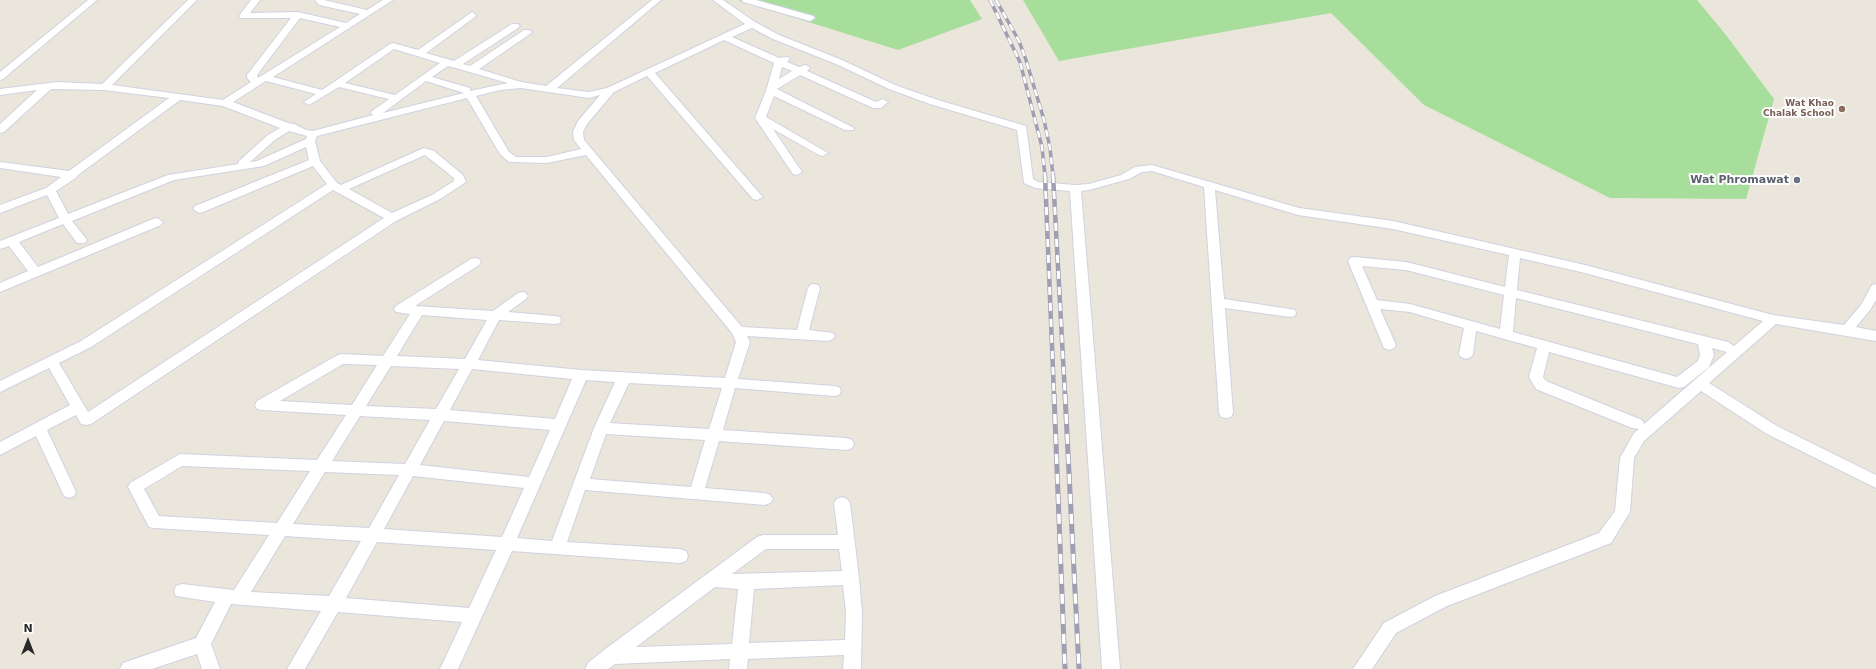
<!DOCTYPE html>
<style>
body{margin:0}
#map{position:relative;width:1876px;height:669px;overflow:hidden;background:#eae6db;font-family:"DejaVu Sans",sans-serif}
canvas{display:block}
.north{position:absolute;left:8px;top:621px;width:40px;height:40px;-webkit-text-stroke:3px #fff;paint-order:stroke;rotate:0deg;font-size:11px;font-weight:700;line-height:16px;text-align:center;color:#292929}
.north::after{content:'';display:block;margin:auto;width:14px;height:18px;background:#292929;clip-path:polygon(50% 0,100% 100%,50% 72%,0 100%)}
</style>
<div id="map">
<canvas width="1876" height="669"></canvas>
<div class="north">N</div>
</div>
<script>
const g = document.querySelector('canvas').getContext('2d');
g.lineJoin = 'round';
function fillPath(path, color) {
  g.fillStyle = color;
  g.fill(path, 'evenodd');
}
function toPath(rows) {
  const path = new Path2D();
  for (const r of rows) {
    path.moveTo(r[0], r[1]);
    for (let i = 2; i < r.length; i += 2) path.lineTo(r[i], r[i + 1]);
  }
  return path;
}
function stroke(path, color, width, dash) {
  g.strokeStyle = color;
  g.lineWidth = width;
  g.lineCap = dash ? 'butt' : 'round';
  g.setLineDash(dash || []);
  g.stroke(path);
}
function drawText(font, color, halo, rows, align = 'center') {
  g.font = font + ' "DejaVu Sans",sans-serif';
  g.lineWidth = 4;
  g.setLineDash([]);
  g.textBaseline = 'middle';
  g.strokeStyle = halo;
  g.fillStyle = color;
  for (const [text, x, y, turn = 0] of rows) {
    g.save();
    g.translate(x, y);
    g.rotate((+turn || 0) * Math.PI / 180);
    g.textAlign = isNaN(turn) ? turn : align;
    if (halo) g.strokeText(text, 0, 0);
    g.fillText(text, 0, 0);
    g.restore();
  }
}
fillPath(toPath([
 [738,0,970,0,982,19,898,50],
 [1023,0,1697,0,1726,35,1774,99,1746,199,1610,198,1424,105,1331,13,1059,61]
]), '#a7de9b');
const minor = toPath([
 [88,0,97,0,3,79,0,80,0,72,88,0],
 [188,0,197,0,112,85,223,100,251,82,247,78,247,75,291,18,240,18,239,16,251,0,260,0,250,13,298,12,346,23,360,14,319,5,315,0,324,0,367,10,383,0,393,0,273,77,322,90,390,44,393,43,418,50,472,12,476,15,475,17,426,53,454,61,512,24,518,24,520,26,518,28,463,64,470,66,524,30,530,30,532,32,530,34,479,69,521,82,546,86,652,0,661,0,557,88,589,92,607,88,745,24,713,0,723,0,755,22,779,35,842,60,895,85,938,100,1026,126,1033,179,1038,182,1075,185,1089,184,1121,175,1135,167,1152,165,1299,208,1393,221,1585,265,1773,315,1844,325,1861,305,1872,285,1876,284,1876,300,1870,310,1856,327,1876,331,1876,341,1776,324,1709,383,1777,426,1876,475,1876,488,1767,434,1701,391,1644,441,1634,458,1630,512,1611,543,1447,606,1396,633,1372,669,1353,669,1384,623,1435,596,1599,533,1615,511,1620,458,1634,433,1639,429,1632,428,1536,389,1529,377,1537,348,1476,331,1473,354,1471,357,1466,359,1461,357,1459,354,1464,328,1410,312,1380,309,1396,345,1394,348,1389,350,1384,348,1348,261,1350,258,1354,257,1406,262,1505,287,1509,255,1393,229,1298,215,1215,190,1224,299,1290,309,1295,310,1296,313,1295,316,1290,317,1225,308,1233,413,1231,417,1226,418,1221,417,1219,413,1204,187,1152,171,1142,172,1129,179,1089,190,1081,191,1120,669,1102,669,1070,191,1035,188,1024,183,1017,130,930,104,889,89,836,64,773,39,752,28,732,37,779,58,788,57,790,59,787,62,799,67,805,65,808,66,810,68,807,71,876,102,883,99,888,102,881,108,873,108,800,75,777,89,854,128,853,130,845,130,774,96,766,117,828,153,823,156,819,155,773,129,802,172,797,175,793,174,755,118,766,91,774,63,724,40,655,73,761,195,763,197,757,200,753,199,647,76,614,92,587,124,583,132,584,140,742,327,797,330,808,288,810,285,814,284,818,285,820,288,809,330,833,333,835,336,833,339,828,341,747,336,750,342,738,379,834,386,839,387,841,391,839,395,834,396,735,388,723,430,847,438,852,440,854,444,852,448,847,450,719,441,705,488,765,493,770,495,773,499,770,503,765,505,585,490,567,542,680,549,686,551,688,556,686,561,680,563,512,551,458,669,440,669,462,622,338,612,305,669,287,669,321,611,231,604,211,644,220,669,202,669,197,654,152,669,120,669,123,663,196,638,215,602,176,596,174,591,176,586,182,584,234,590,269,535,154,528,149,527,128,487,130,483,180,454,317,460,346,415,262,410,257,409,255,405,257,401,336,356,341,354,383,356,410,314,396,312,394,309,396,306,471,259,475,258,479,259,481,262,479,265,415,306,493,311,518,293,522,292,526,293,528,296,526,299,508,312,555,316,560,317,561,320,560,323,555,324,499,320,478,360,581,370,725,378,736,342,732,333,586,155,547,163,509,162,500,154,467,98,317,136,315,141,320,161,337,183,341,185,424,148,434,151,463,175,466,182,440,199,396,221,91,424,86,425,81,424,76,415,47,430,76,492,74,496,69,498,64,496,36,436,0,455,0,442,70,405,49,368,0,392,0,381,81,341,327,184,313,166,203,212,199,213,193,209,195,206,309,160,306,147,264,166,174,180,72,221,87,240,85,243,77,243,63,224,19,242,38,267,153,219,157,218,163,222,161,225,0,292,0,283,28,271,9,246,0,249,0,241,59,218,47,195,0,213,0,205,46,188,61,177,0,168,0,162,69,171,169,98,104,90,51,89,4,132,0,133,0,124,37,90,0,95,0,89,57,82,102,84,188,0],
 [300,18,340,27,258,78,257,75,300,18],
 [394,49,440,63,395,95,345,83,394,49],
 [448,66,452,67,508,83,470,91,470,88,432,77,448,66],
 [782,67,792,71,779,79,782,67],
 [266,81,316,94,304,102,309,105,339,87,389,99,372,111,371,113,373,115,313,131,306,130,294,124,288,123,233,102,266,81],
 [426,81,464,93,383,113,426,81],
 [521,88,589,98,600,95,578,121,573,132,574,140,581,149,547,157,516,157,509,152,476,96,500,90,521,88],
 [180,100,223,106,280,128,268,135,239,161,238,164,168,175,68,214,56,191,77,177,78,175,180,100],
 [289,131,307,136,306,139,257,161,250,162,276,139,289,131],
 [425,155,454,178,454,181,432,195,392,213,349,189,425,155],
 [333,190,384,218,88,412,59,363,91,347,333,190],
 [1520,258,1585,273,1763,321,1734,346,1728,342,1517,290,1520,258],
 [1362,266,1406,270,1504,295,1500,329,1410,304,1377,300,1362,266],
 [1516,298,1698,344,1700,355,1698,361,1677,377,1513,332,1516,298],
 [422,315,487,320,465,359,397,356,422,315],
 [1712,348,1727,352,1644,424,1642,420,1546,381,1543,377,1549,352,1679,388,1684,387,1709,367,1714,355,1712,348],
 [343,364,377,365,352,405,280,401,343,364],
 [391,366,459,369,436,409,366,406,391,366],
 [472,369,572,379,555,419,450,410,472,369],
 [586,380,615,382,594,428,552,541,517,538,586,380],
 [629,383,722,388,709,429,610,423,629,383],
 [360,416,430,420,405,464,332,461,360,416],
 [444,421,550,430,529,477,420,465,444,421],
 [606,434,705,440,691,487,590,479,606,434],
 [182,466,310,471,277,523,159,516,144,489,182,466],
 [325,472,399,475,369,528,293,524,325,472],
 [413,476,524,488,502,537,384,529,413,476],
 [285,536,361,541,329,596,251,592,285,536],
 [377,542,496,550,469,608,346,598,377,542],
 [742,0,756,0,813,16,815,18,810,21,743,2,742,0],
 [842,497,847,499,850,503,859,578,862,612,861,669,843,669,844,655,748,659,747,669,729,669,730,659,615,664,608,669,585,669,588,663,604,650,757,537,763,535,838,535,834,503,837,499,842,497],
 [766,549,839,549,842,571,732,574,766,549],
 [843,585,846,612,845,640,749,643,754,589,843,585],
 [715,587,738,589,732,644,636,647,715,587]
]);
stroke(minor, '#d1d1e1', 2);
fillPath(minor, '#fff');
const railFar2 = toPath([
 [990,0,1020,62,1042,147,1045,176],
 [996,0,1019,41,1026,60,1044,120,1050,148,1053,176]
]);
const railFar1 = toPath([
 [1045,175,1054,395],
 [1053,175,1065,395]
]);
const rail = toPath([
 [1054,394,1065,669],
 [1065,394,1079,669]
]);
stroke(railFar2, '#9f9eb2', 3.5);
stroke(railFar1, '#9f9eb2', 4.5);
stroke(rail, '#9f9eb2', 5);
stroke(railFar2, '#fff', 2.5, [7]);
stroke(railFar1, '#fff', 3, [8]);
stroke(rail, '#fff', 3.5, [10]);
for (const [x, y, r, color] of [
 [1842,109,4,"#8d6e63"],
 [1797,180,4,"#6b7280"]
]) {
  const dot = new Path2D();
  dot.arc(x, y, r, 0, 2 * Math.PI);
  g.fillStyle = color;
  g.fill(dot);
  stroke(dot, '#fff', 1.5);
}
drawText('bold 9px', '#785e54', '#fff', [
 ["Wat Khao",1834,104],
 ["Chalak School",1834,114]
], 'right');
drawText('bold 11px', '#5b616d', '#fff', [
 ["Wat Phromawat",1789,180]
], 'right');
</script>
